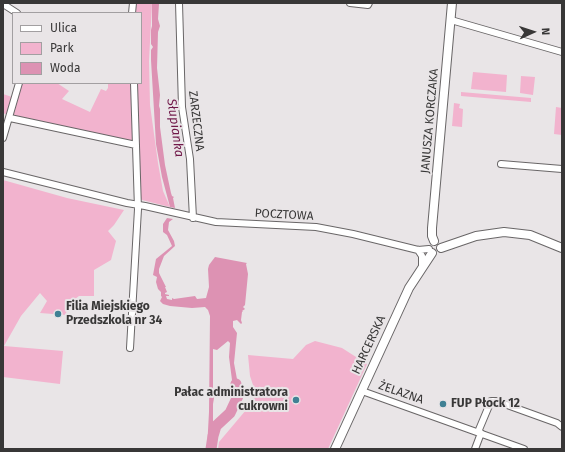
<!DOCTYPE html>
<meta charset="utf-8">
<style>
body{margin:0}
#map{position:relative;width:565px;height:452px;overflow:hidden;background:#e9e5e7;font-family:"Fira Sans",sans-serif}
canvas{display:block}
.frame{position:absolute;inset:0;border:4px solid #383737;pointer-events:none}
.legend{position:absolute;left:12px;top:12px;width:130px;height:72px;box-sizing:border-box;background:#e9e5e7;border:1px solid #a29fa1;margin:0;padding:5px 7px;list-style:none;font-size:12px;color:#383737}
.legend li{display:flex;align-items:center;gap:8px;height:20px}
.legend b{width:20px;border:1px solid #a29fa1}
.north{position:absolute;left:513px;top:12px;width:40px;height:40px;-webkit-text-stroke:3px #e9e5e7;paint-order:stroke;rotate:87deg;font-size:11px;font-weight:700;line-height:16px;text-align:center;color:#383737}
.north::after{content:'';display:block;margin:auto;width:14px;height:18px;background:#383737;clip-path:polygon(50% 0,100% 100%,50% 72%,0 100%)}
</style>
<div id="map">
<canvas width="565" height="452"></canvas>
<div class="frame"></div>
<ul class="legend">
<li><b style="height:5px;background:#fff"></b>Ulica</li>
<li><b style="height:11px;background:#f2b3ce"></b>Park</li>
<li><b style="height:11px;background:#dd92b3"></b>Woda</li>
</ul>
<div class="north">N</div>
</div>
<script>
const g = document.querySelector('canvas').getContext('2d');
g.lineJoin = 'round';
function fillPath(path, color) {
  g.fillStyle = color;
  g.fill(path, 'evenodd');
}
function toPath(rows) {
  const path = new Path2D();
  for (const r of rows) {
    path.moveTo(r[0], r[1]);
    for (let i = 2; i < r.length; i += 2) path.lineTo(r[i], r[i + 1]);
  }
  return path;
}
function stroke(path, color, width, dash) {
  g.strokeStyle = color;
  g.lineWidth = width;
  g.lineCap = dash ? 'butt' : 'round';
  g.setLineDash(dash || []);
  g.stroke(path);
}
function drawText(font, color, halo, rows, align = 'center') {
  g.font = font + ' "Fira Sans",sans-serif';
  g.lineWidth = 4;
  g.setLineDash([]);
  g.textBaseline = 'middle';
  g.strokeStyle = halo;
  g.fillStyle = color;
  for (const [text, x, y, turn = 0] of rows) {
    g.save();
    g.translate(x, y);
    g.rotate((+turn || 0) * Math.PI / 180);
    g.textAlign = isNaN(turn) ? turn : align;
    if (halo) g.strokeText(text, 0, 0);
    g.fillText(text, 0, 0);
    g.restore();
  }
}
fillPath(toPath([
 [134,3,152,3,149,61,150,105,158,163,163,191,170,207,142,200,140,197,135,83,141,83,141,13,134,13],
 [473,72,507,75,506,92,471,89],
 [521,76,535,77,533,95,520,93],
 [21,83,57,83,69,91,62,99,90,112,101,89,106,91,108,88,108,83,132,83,134,141,132,141,15,117,13,111],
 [461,92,531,98,531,102,461,96],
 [3,94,12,97,8,115,3,113],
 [454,103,460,104,459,108,463,109,462,127,452,126],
 [556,107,562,108,562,135,554,134],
 [3,180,67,198,124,210,114,225,108,231,116,241,111,260,94,270,94,296,79,296,67,305,66,315,40,313,47,301,40,293,21,316,4,346,63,351,60,384,3,377],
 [315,341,342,348,367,364,328,449,218,449,219,442,246,410,253,397,254,388,250,376,248,355,293,359,306,345]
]), '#f2b3ce');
fillPath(toPath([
 [152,3,159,4,158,19,160,26,158,32,157,68,160,95,159,106,160,109,160,127,165,165,171,193,172,196,174,197,173,198,175,208,170,207,162,177,156,144,151,60,151,50,153,47,151,44,151,30,152,26],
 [167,218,173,219,169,222,168,230,174,241,175,246,164,256,159,269,159,273,166,287,165,287,167,292,165,293,165,294,169,295,169,296,166,296,167,299,172,300,172,298,174,299,195,296,197,299,206,298,209,287,208,269,209,265,215,257,247,263,246,264,248,274,245,305,243,307,245,309,242,311,243,312,242,312,241,320,242,323,241,324,237,320,233,321,233,327,237,333,234,363,239,390,239,397,237,399,236,394,232,390,227,390,233,387,233,384,232,380,229,357,230,343,228,341,217,350,213,349,213,395,214,398,213,404,213,432,211,435,214,438,212,449,207,449,209,412,210,316,208,310,205,307,192,308,170,306,163,304,160,301,162,297,161,296,161,292,158,289,156,282,157,277,153,275,156,259,172,246,167,235,163,232,163,224]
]), '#dd92b3');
stroke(toPath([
 [211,449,213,436,216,426,230,413,238,396,236,384]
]), '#dd92b3', 11);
const street = toPath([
 [179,3,182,107,190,159,193,218],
 [350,3,368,5,369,3],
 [3,4,17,13],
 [132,13,133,3],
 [451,20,562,52],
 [10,118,136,145],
 [3,138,19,83],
 [501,164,562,169],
 [3,172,127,203,145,206,216,222,316,227,353,234,418,250,429,249],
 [418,250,422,256,422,267],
 [130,348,138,209,134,83],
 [362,391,524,449],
 [478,432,491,401,496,401,557,423,562,427],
 [475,449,481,433]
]);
const secondary = toPath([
 [434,241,432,236,432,228,452,3],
 [441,248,476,236,504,232,530,235,562,248],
 [335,449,409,288,432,253]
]);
stroke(street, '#696667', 8);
stroke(secondary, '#696667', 10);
stroke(street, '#fff', 6);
stroke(secondary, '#fff', 8);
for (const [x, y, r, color] of [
 [58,314,4,"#408194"],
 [296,400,4,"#408194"],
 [443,404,4,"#408194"]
]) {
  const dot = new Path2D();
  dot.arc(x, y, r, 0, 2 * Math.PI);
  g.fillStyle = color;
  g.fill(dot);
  stroke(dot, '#e9e5e7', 1.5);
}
drawText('12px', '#383737', '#e9e5e7', [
 ["ZARZECZNA",196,121,83],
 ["JANUSZA KORCZAKA",430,121,-85],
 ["POCZTOWA",284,215,3],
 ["HARCERSKA",369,345,-65],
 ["ŻELAZNA",401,393,19]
]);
drawText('bold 12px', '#383737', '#e9e5e7', [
 ["Filia Miejskiego",66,307],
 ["Przedszkola nr 34",66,321],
 ["Pałac administratora",288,393,"right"],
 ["cukrowni",288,407,"right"],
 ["FUP Płock 12",451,404]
], 'left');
drawText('italic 13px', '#711a4a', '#e9e5e7', [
 ["Słupianka",175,128,82]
]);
</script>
